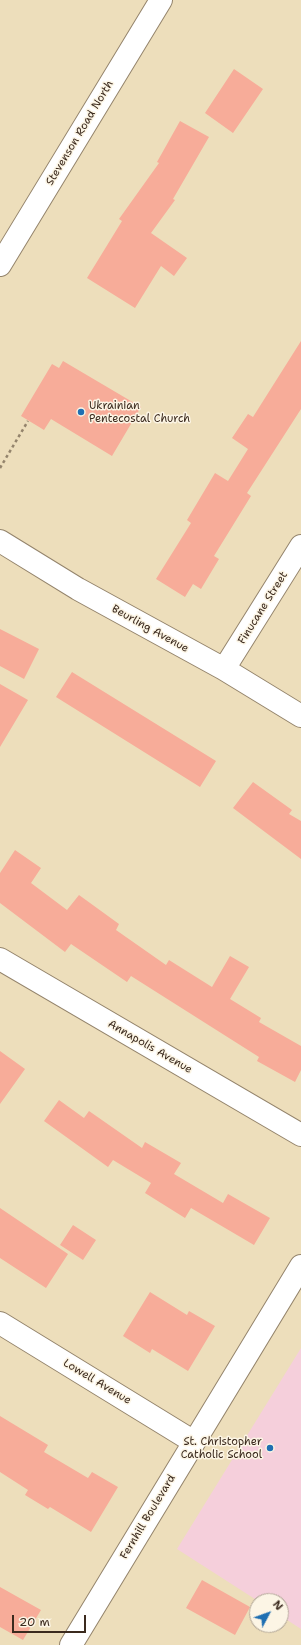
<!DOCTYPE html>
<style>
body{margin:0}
#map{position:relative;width:301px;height:1645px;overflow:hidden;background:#eddebb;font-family:"Shantell Sans",sans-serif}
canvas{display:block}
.north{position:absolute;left:249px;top:1593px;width:40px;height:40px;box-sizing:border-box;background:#fcf5e5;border:1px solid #afa495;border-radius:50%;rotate:49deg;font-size:11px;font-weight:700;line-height:16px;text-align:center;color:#3b2a1e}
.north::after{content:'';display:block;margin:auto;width:14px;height:18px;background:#1f6fb2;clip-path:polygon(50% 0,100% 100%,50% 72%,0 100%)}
.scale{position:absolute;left:12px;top:1615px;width:74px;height:18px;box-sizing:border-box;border:2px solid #3b2a1e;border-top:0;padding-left:5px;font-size:12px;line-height:14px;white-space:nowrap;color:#3b2a1e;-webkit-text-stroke:3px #fcf5e5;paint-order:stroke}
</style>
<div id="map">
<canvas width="301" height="1645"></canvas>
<div class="north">N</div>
<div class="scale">20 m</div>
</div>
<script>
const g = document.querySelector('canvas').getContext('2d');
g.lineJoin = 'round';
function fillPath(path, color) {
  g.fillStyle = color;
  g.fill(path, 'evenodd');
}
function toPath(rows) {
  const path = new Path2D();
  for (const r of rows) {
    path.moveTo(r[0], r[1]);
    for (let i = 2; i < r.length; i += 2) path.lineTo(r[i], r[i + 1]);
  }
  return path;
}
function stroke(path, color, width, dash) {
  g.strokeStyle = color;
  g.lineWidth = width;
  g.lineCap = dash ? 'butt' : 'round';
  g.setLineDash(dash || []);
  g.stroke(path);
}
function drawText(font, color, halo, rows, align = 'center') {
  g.font = font + ' "Shantell Sans",sans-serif';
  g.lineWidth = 3;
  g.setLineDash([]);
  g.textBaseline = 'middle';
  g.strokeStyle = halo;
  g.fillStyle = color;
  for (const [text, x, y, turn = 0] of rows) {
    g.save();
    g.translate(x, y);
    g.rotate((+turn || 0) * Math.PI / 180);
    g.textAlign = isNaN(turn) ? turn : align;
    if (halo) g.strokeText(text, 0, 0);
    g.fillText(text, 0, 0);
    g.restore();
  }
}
fillPath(toPath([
 [301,1348,301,1629,281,1616,281,1601,258,1601,177,1549]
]), '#f5cfdb');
fillPath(toPath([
 [234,69,263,89,233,133,205,113],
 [180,121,209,137,173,199,175,200,151,233,187,258,174,276,161,266,135,308,87,278,122,221,119,219,159,163,157,162],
 [301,341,301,409,247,493,251,496,214,556,219,559,201,589,193,584,185,597,156,579,191,523,187,520,215,473,228,481,248,449,232,438,248,414,253,417],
 [63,361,141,407,112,456,51,419,44,430,21,416,52,364,59,368],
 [0,629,39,649,24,679,0,666],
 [72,672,216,761,200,787,56,697],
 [0,684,28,700,0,747],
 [253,782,292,810,289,814,301,821,301,859,233,808],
 [15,850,41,868,31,883,67,910,79,895,119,924,116,930,166,965,169,960,212,987,230,956,249,967,230,999,261,1018,259,1022,301,1046,301,1070,295,1082,257,1061,259,1057,131,976,127,982,71,944,65,952,0,903,0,873],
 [0,1051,25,1069,0,1104],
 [59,1100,84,1118,89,1111,142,1148,145,1142,181,1163,174,1174,223,1203,228,1194,270,1218,254,1245,191,1208,185,1218,145,1193,151,1183,113,1160,108,1167,44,1121],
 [0,1208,68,1254,46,1288,0,1258],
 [73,1225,96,1240,83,1260,60,1245],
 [150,1292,187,1315,189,1311,215,1326,188,1371,152,1349,150,1353,123,1336],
 [0,1416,48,1445,44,1452,88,1478,92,1472,118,1487,91,1532,50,1507,48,1509,25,1495,28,1490,0,1472],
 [202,1580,250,1607,235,1635,186,1608],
 [0,1587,41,1610,23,1640,0,1627]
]), '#f7ac99');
const minor = toPath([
 [0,541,78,589,224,669,301,716],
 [224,669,301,546],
 [0,959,301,1135],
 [0,1323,194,1442],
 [71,1645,301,1266]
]);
const secondary = toPath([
 [0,265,161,0]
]);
stroke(minor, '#94846c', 24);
stroke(secondary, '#94846c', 24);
stroke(toPath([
 [0,468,28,421]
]), '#94846c', 2.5, [3, 3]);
stroke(minor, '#fff', 22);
stroke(secondary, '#fff', 22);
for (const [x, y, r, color] of [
 [81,412,4,"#1f6fb2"],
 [270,1448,4,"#1f6fb2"]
]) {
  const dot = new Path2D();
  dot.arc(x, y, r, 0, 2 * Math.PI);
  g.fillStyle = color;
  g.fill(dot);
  stroke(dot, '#fcf5e5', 1.5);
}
drawText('11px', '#3b2a1e', '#fcf5e5', [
 ["Stevenson Road North",80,133,-59],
 ["Finucane Street",263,608,-58],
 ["Beurling Avenue",150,629,29],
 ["Annapolis Avenue",150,1047,30],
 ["Lowell Avenue",97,1382,31],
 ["Fernhill Boulevard",148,1517,-59]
]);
drawText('11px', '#3b2a1e', '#fcf5e5', [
 ["Ukrainian",89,406],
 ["Pentecostal Church",89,419],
 ["St. Christopher",262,1442,"right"],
 ["Catholic School",262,1455,"right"]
], 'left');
</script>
